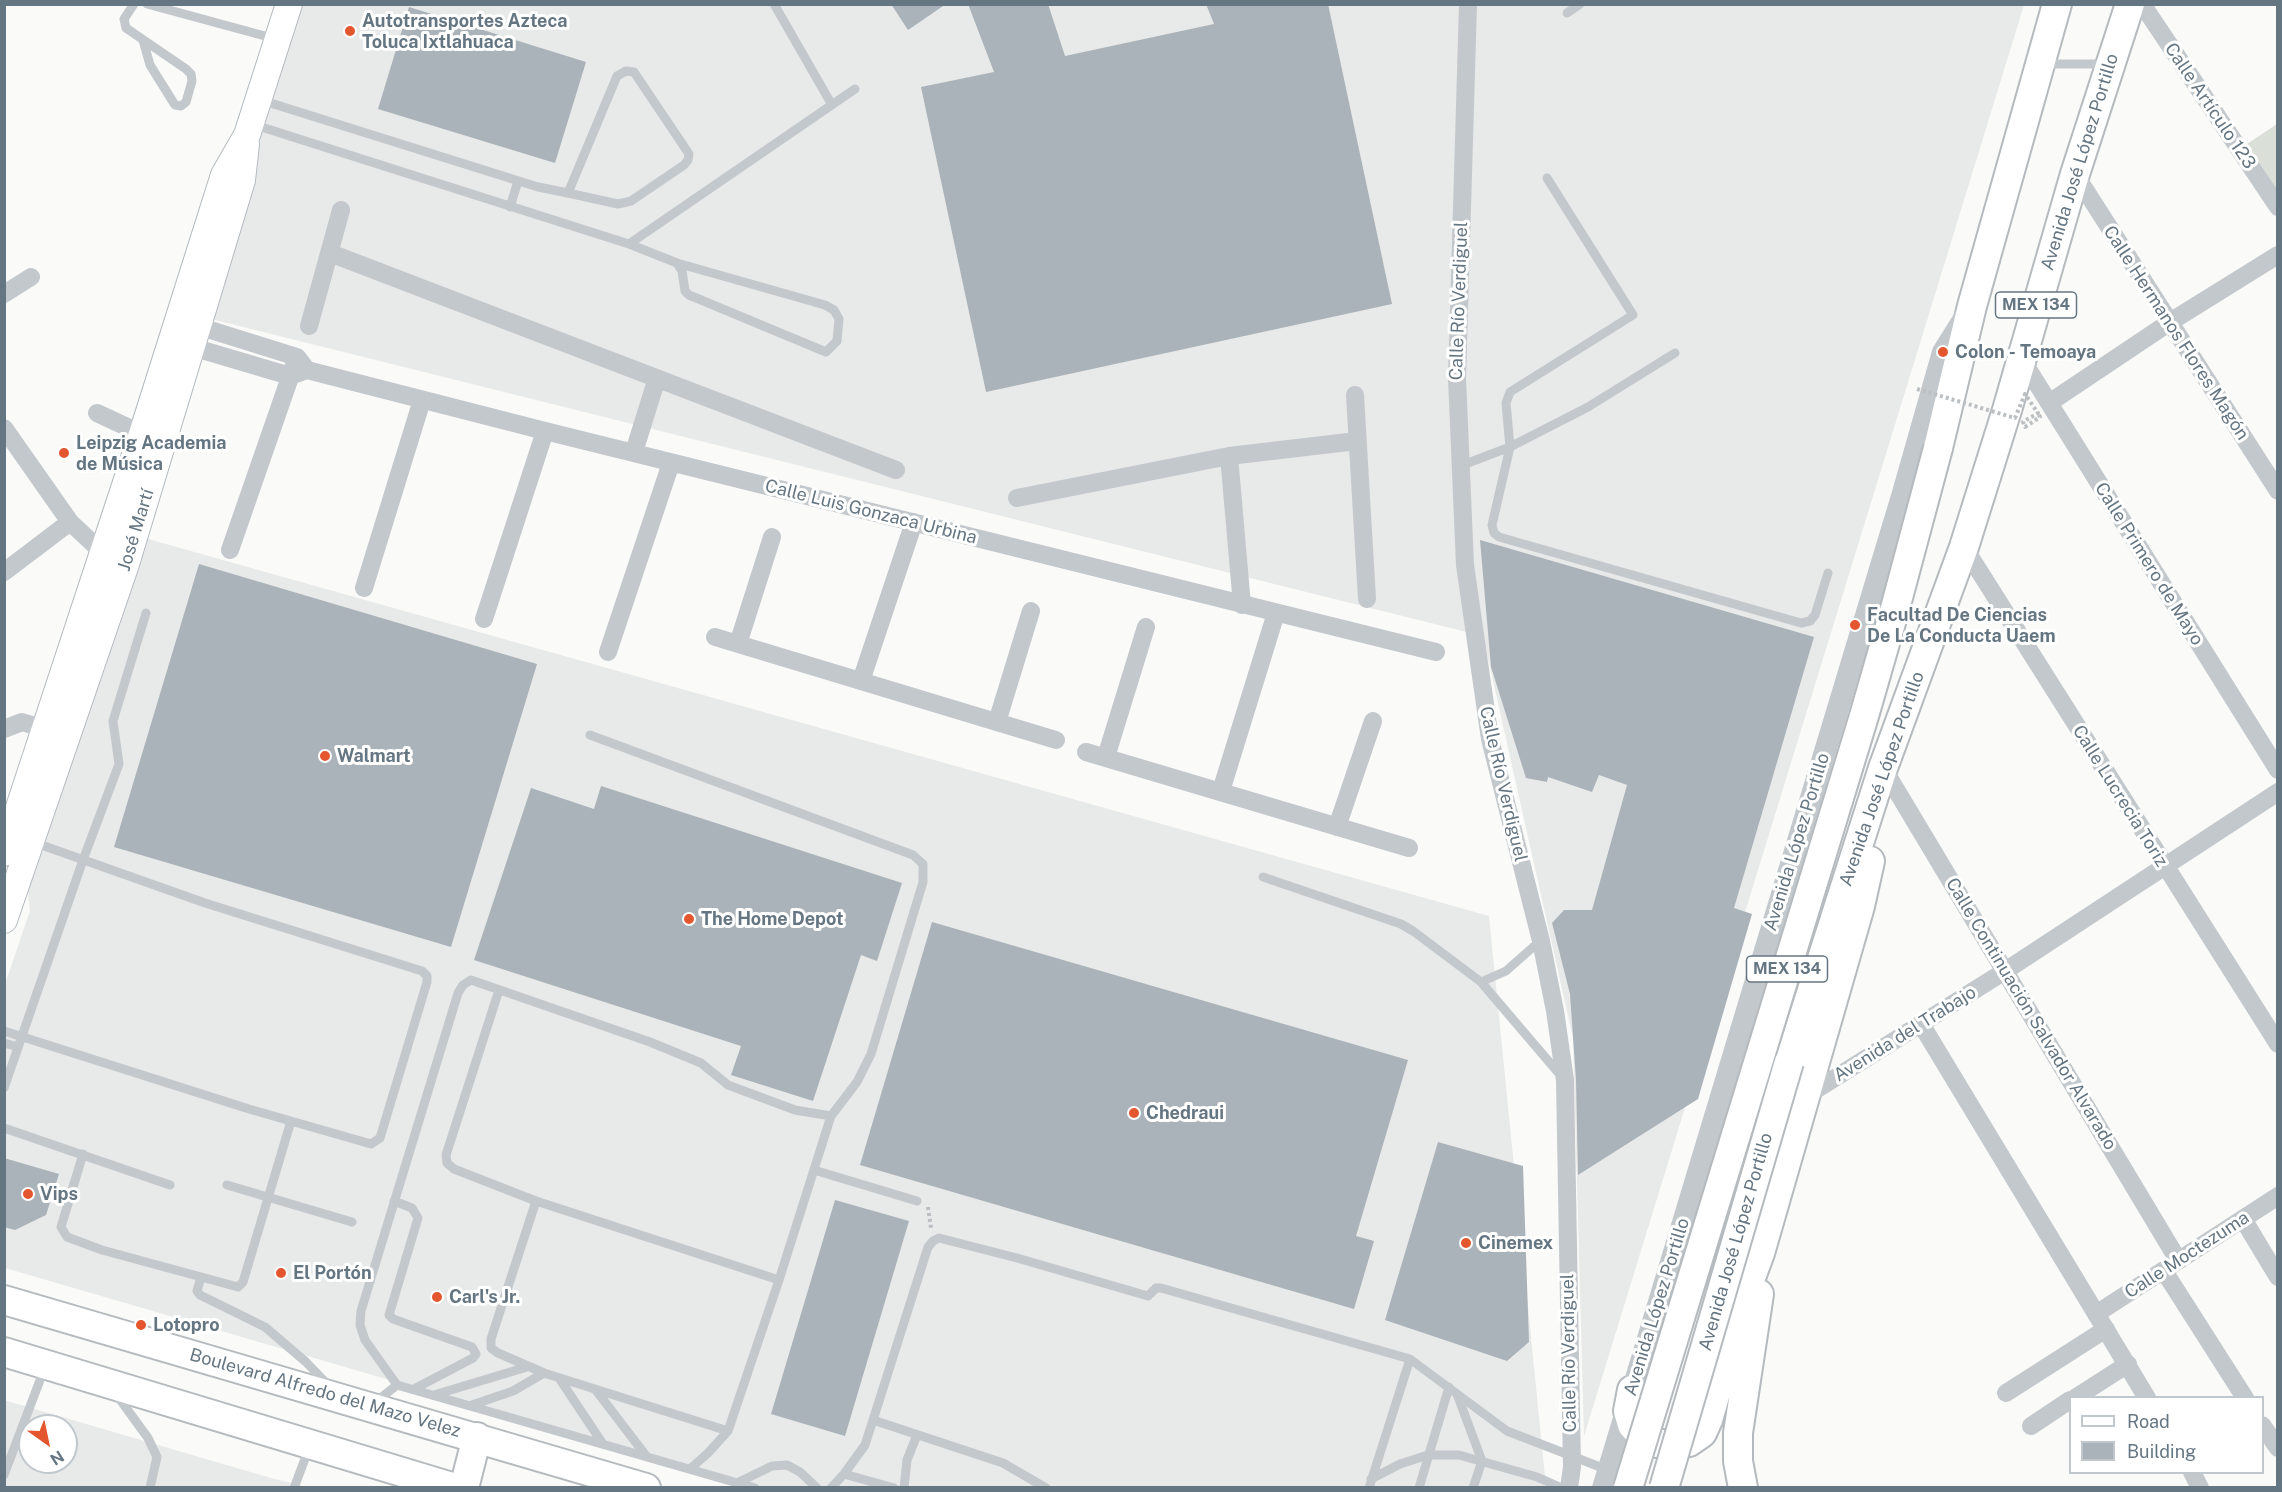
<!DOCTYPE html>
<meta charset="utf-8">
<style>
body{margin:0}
#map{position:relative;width:2282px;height:1492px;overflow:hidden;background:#fafaf8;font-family:"Public Sans",sans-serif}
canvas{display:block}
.frame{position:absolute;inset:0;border:6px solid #657683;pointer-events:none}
.legend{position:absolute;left:2069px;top:1396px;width:195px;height:78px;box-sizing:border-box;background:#fff;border:2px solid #c1c8cd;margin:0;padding:8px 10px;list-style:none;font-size:18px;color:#657683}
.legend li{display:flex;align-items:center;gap:12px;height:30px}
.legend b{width:30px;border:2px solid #c1c8cd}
.north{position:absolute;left:18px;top:1414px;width:60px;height:60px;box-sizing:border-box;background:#fff;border:2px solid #c1c8cd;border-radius:50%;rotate:147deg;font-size:16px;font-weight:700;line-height:24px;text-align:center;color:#657683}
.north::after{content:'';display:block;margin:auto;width:21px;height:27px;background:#e4572e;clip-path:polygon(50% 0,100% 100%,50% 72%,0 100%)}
</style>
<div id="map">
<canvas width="2282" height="1492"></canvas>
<div class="frame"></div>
<ul class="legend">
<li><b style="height:8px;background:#fff"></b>Road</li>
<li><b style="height:16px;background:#aab3b9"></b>Building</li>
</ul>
<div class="north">N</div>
</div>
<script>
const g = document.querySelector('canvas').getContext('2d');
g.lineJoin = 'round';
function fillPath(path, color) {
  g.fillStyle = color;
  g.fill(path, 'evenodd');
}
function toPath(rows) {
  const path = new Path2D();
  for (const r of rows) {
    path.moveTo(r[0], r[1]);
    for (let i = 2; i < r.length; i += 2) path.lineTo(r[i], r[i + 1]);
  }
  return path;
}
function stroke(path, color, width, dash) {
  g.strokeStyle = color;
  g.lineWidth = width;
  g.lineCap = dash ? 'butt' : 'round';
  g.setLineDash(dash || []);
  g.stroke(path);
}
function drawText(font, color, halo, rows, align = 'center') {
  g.font = font + ' "Public Sans",sans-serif';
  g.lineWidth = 6;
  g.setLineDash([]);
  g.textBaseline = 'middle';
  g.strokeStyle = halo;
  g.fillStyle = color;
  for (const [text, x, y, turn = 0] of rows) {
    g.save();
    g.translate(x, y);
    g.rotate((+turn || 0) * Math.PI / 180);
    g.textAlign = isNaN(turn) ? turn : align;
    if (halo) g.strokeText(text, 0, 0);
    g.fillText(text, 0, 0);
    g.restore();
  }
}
fillPath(toPath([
 [291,5,2024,5,1584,1436,1573,1038,1483,636,207,318],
 [141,537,1489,916,1546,1487,757,1487,5,1268,4,987,30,911,28,891,39,837],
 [4,1400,271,1478,307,1487,5,1487],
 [30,1426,66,1426,66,1462,30,1462]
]), '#e8e9e9');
fillPath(toPath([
 [2277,124,2277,190,2247,144]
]), '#dadfd7');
fillPath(toPath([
 [891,4,946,4,908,30],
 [968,4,1048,4,1065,56,1214,24,1206,4,1328,4,1392,304,986,392,921,87,994,72],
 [409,7,586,62,555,163,378,109],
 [1480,540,1814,637,1734,908,1752,914,1698,1099,1578,1175,1576,1080,1570,994,1552,923,1564,910,1592,910,1627,785,1599,775,1592,792,1548,777,1547,782,1526,778,1491,667],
 [199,564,537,664,451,947,114,847],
 [601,786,902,883,877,961,861,955,813,1101,731,1075,741,1046,474,960,531,788,594,809],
 [932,922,1408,1060,1356,1236,1374,1241,1354,1309,860,1165],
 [1438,1142,1523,1166,1529,1342,1507,1361,1385,1320],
 [4,1158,59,1174,46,1215,15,1230,4,1227],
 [835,1200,909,1221,845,1436,771,1414]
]), '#aab3b9');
const secondary = toPath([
 [4,853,142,434,224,175,247,135,289,4],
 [4,920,126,564,242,180,246,144]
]);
const primary = toPath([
 [1938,448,1972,306,2057,4],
 [1789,1062,1883,768,1964,547,2007,410,2075,174,2130,4],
 [4,1300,646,1488],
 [4,1352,455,1488],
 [1632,1390,1628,1411,1632,1425,1642,1436,1657,1443,1673,1446,1689,1442,1702,1433,1708,1420,1742,1302,1760,1253,1860,906,1870,861],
 [464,1488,477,1437],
 [1743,1488,1738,1461,1738,1433,1759,1294]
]);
stroke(secondary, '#b3babf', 28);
stroke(primary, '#b5babe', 32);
stroke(toPath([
 [928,1207,931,1228]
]), '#bbbfc2', 4, [3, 3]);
stroke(toPath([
 [134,4,124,19,126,28,186,69,191,74,192,81,186,102,181,106,175,105,150,65,143,40],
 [147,4,276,39],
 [774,4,832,105],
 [1567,13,1580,4],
 [2044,64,2108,64],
 [261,100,538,187,568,193,618,204,631,201,684,165,688,160,689,154,634,72,626,71,617,76,568,193],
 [252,124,629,244,677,263,825,305,834,310,839,319,837,341,826,352,689,295,685,291,682,271,677,263],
 [1547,178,1633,315,1510,392,1506,403,1510,447,1492,525,1494,533,1499,537,1801,623,1810,621,1815,615,1828,573],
 [510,207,518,181],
 [629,244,855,89],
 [1460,466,1510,447,1588,407,1675,353],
 [590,735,913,855,923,864,923,882,871,1054,857,1082,831,1116],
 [1263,877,1401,924,1413,931,1481,982,1562,1077],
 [1481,982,1506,971,1540,941],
 [499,990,446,1155,447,1163,454,1169,536,1201,779,1280],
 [4,1031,249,1109,371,1144,380,1138,427,982,427,976,422,971,205,903,33,842],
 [4,1043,18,1047],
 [4,1088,83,860,119,764,113,721,146,613],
 [4,1128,170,1185],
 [83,1154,61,1227,67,1237,102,1250,238,1287,243,1282,291,1121],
 [814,1170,917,1201],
 [227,1185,352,1222],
 [394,1201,412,1208,418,1218,389,1315,393,1319,472,1347,476,1354,473,1358,414,1389],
 [536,1201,491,1339,491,1348,498,1353,544,1373,728,1431],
 [201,1277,197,1291,200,1295,265,1327,306,1362,330,1387],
 [559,1378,603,1444],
 [397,1385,365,1340,360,1325,361,1311,458,993,463,985,471,980,650,1042,701,1063,728,1085,795,1110,831,1116,779,1280,728,1431,708,1453,690,1469],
 [595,1389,647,1457],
 [116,1394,148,1438,157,1457,150,1488],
 [1457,1394,1482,1461,1473,1488],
 [434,1395,527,1367],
 [373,1404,397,1385,755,1488],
 [472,1405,513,1391,544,1373],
 [844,1474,894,1488],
 [4,1475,45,1367],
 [1371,1479,1400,1464,1428,1455,1459,1455,1537,1477,1562,1488],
 [737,1483,772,1466,787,1465,800,1472,817,1488],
 [294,1488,309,1448],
 [831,1488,844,1474,865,1445,873,1420],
 [904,1488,907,1460,917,1435],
 [1046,1488,1003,1463,873,1420,928,1247,933,1241,939,1238,1017,1258,1148,1296,1156,1288,1161,1288,1410,1359,1507,1431,1608,1470],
 [1369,1488,1410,1359],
 [1419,1488,1449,1387]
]), '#c3c8cc', 9);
stroke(toPath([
 [1468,4,1457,378,1465,565,1490,739,1541,941,1555,1011,1565,1080,1572,1467,1569,1488],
 [2142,4,2278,207],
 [2075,174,2278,491],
 [330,253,896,470],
 [4,294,31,277],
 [188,323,297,357,304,366],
 [309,326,341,210],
 [182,344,290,376,307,370,545,431,1436,652],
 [2021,358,2278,770],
 [1355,395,1367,599],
 [2049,403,2170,322,2278,255],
 [97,413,142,434],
 [4,428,70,522,102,552,111,557],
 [634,452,657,378],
 [1229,456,1242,605],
 [1017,498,1229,456,1357,441],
 [1964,547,2278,1044],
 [230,550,297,357],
 [4,572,70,522],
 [364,588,422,400],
 [484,619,545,431],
 [715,637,1056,740],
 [738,644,772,537],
 [608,652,671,463],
 [861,681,914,522],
 [997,722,1031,611],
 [4,729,22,722,45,729],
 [1086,752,1409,848],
 [1106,757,1146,627],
 [1883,768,2178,1260],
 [1221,791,1276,613],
 [1337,827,1373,721],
 [1921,1024,2147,1398],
 [1803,1098,2005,971,2278,792],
 [2243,1219,2278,1277],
 [2164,1271,2245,1398],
 [2096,1314,2278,1196],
 [2006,1393,2106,1329],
 [2075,1398,2128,1364],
 [2262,1425,2278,1448],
 [2031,1426,2070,1400],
 [2192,1472,2200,1488]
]), '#c3c8cc', 18);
stroke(toPath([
 [1603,1488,1903,493,1943,352,1965,317]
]), '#c3c8cc', 22);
stroke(secondary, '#fff', 26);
stroke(primary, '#fff', 28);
const primaryBridge = toPath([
 [1628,1488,1864,716,1896,605,1938,448],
 [1664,1488,1789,1062]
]);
stroke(primaryBridge, '#b5babe', 32, []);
stroke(toPath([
 [1917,389,2015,418,2025,394,2038,413,2023,422,2025,427,2040,417,2039,415]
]), '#bbbfc2', 4, [3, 3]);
stroke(primaryBridge, '#fff', 28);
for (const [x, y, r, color] of [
 [350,31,6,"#e4572e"],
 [1943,352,6,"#e4572e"],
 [64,453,6,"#e4572e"],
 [1855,625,6,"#e4572e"],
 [325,756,6,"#e4572e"],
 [689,919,6,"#e4572e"],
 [1134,1113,6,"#e4572e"],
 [28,1194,6,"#e4572e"],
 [1466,1243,6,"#e4572e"],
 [281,1273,6,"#e4572e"],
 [437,1297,6,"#e4572e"],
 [141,1325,6,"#e4572e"]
]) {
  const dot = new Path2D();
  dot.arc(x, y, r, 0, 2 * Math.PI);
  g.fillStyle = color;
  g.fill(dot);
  stroke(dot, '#fff', 2);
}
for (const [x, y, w] of [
 [2036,305,81],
 [1787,969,81]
]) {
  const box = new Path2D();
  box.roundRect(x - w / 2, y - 13, w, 26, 4.5);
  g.fillStyle = '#fff';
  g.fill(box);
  stroke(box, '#657683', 1.5);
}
drawText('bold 16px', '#657683', null, [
 ["MEX 134",2036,305],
 ["MEX 134",1787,969]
]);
drawText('bold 18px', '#657683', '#fff', [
 ["Autotransportes Azteca",362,21],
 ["Toluca Ixtlahuaca",362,42],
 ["Colon - Temoaya",1955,352],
 ["Leipzig Academia",76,443],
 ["de Música",76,464],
 ["Facultad De Ciencias",1867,615],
 ["De La Conducta Uaem",1867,636],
 ["Walmart",337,756],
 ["The Home Depot",701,919],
 ["Chedraui",1146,1113],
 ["Vips",40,1194],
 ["Cinemex",1478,1243],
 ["El Portón",293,1273],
 ["Carl's Jr.",449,1297],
 ["Lotopro",153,1325]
], 'left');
drawText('18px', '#657683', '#fff', [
 ["Calle Artículo 123",2210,106,56],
 ["Avenida José López Portillo",2080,162,-73],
 ["Calle Río Verdiguel",1459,301,-88],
 ["Calle Hermanos Flores Magón",2176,333,57],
 ["Calle Luis Gonzaca Urbina",871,512,14],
 ["José Martí",136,530,-73],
 ["Calle Primero de Mayo",2149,564,58],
 ["Avenida José López Portillo",1882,779,-71],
 ["Calle Río Verdiguel",1503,784,77],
 ["Calle Lucrecia Toriz",2120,796,58],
 ["Avenida López Portillo",1797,842,-73],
 ["Calle Continuación Salvador Alvarado",2031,1014,59],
 ["Avenida del Trabajo",1905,1034,-32],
 ["Avenida José López Portillo",1736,1242,-74],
 ["Calle Moctezuma",2187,1255,-33],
 ["Avenida López Portillo",1657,1307,-73],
 ["Calle Río Verdiguel",1569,1353,-91],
 ["Boulevard Alfredo del Mazo Velez",325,1393,16]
]);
</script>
